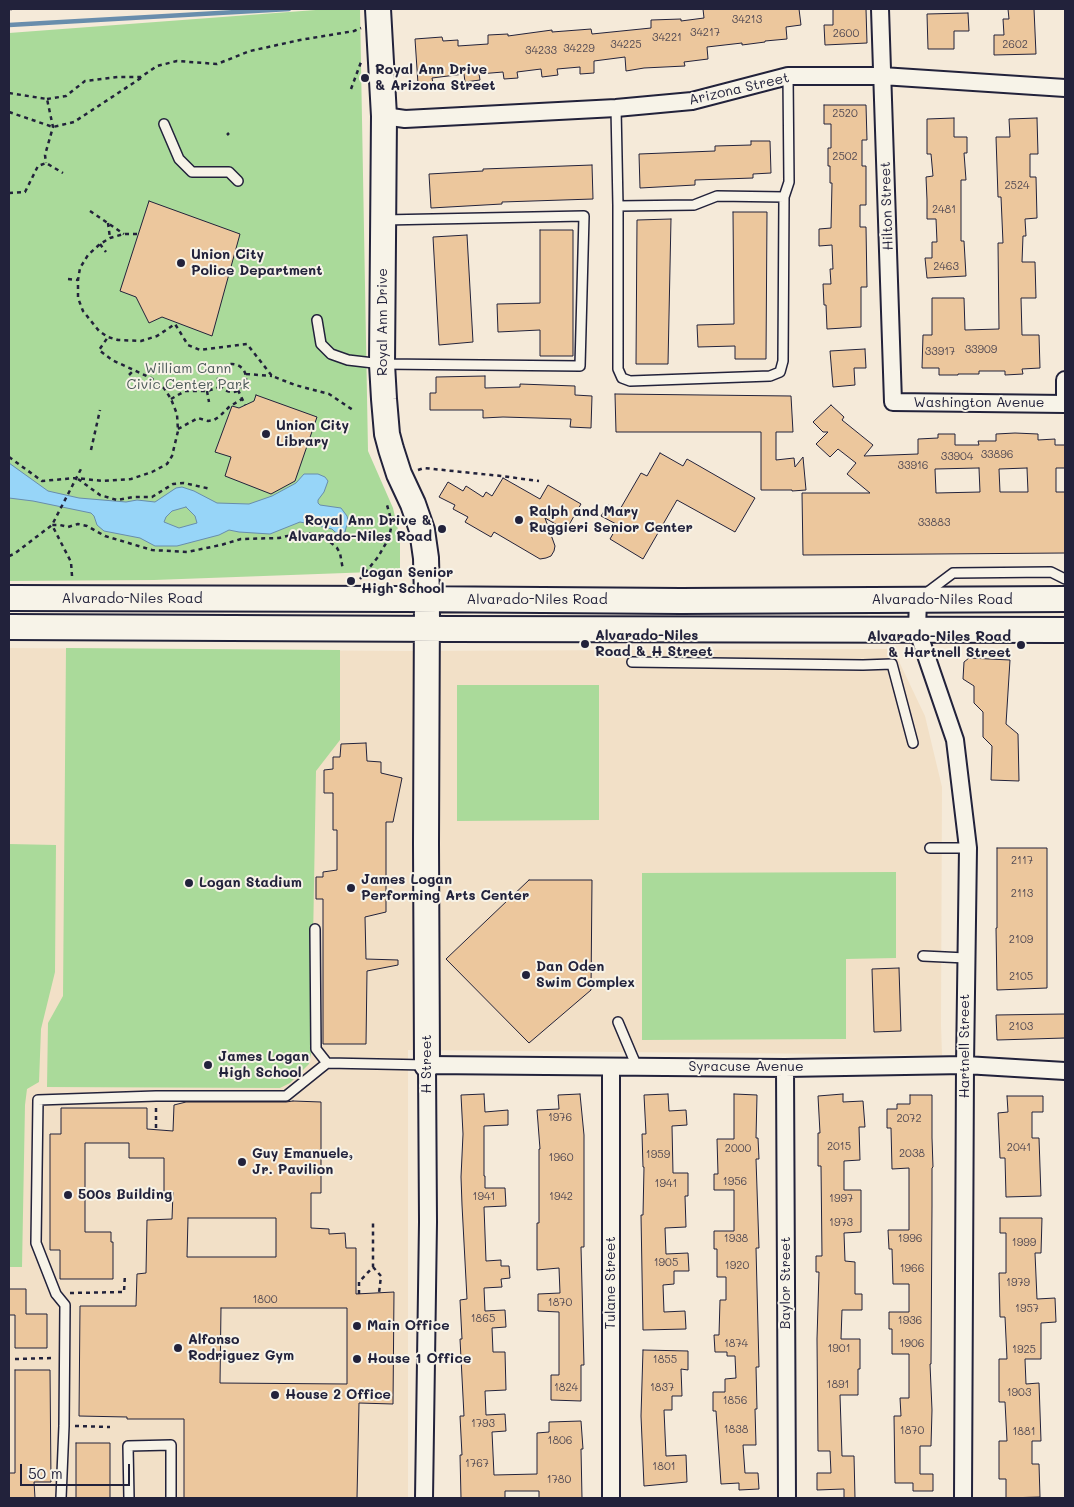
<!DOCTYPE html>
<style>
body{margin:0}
#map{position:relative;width:1074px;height:1507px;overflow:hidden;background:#f5ead9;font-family:Mali,sans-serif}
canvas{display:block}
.frame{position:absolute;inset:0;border:10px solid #22223b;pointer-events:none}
.scale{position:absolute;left:20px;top:1464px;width:110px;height:22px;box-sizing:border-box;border:2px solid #22223b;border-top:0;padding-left:6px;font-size:15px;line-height:18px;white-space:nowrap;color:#22223b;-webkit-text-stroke:4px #f7f3e8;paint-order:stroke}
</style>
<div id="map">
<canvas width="1074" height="1507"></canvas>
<div class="frame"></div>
<div class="scale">50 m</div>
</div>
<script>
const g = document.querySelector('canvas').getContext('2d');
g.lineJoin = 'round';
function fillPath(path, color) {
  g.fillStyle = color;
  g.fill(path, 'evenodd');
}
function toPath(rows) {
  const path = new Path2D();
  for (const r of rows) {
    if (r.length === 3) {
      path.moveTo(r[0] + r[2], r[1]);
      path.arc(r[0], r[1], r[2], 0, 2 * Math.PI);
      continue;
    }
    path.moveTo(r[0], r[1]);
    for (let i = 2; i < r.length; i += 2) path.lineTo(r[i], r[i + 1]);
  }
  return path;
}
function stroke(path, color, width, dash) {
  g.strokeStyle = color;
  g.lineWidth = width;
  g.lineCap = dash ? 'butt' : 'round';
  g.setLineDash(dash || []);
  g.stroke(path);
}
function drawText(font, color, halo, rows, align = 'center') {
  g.font = font + ' Mali,sans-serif';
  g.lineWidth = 4;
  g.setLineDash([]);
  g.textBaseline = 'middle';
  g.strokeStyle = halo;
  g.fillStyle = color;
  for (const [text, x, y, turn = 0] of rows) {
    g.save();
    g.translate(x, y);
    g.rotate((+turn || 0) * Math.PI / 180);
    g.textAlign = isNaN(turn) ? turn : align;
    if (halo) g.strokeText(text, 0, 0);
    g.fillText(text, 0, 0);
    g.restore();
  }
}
fillPath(toPath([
 [9,648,403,651,893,649,925,716,942,787,941,1025,942,1055,408,1050,408,1498,9,1498]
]), '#f2e0c7');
fillPath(toPath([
 [329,9,360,9,368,451,393,508,400,539,400,571,154,580,9,581,9,33],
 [66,648,340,650,340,740,316,771,311,1055,309,1064,290,1083,280,1088,47,1087,48,1023,63,996],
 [457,685,599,685,599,820,457,821],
 [9,844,56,845,55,972,41,1029,39,1082,27,1089,25,1105,22,1267,9,1267],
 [896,872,896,958,846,959,846,1039,642,1040,642,873]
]), '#aada9a');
const water = toPath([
 [9,463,48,491,79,498,126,502,137,500,155,502,176,488,182,487,194,491,217,503,249,504,272,496,296,483,304,474,318,474,325,477,328,481,324,492,318,500,318,503,320,505,341,508,347,516,348,520,345,532,340,534,335,532,332,529,300,522,270,534,239,532,229,530,219,535,177,546,155,546,140,538,104,531,97,525,94,516,91,513,33,501,9,498,9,463],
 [186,507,195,516,197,523,179,528,164,522,166,517,172,511,186,507]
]);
fillPath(water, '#97d5f8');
stroke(water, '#688dac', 1);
stroke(toPath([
 [9,25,289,9]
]), '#688dac', 4.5);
const building = toPath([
 [703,9,799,9,801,25,786,27,787,39,765,41,765,42,742,45,742,43,707,47,708,59,684,62,685,66,644,68,626,71,625,57,594,61,594,73,580,74,580,67,557,69,558,75,542,77,541,69,517,72,518,78,504,79,503,72,479,74,480,80,465,82,464,74,432,78,433,83,418,84,415,39,442,37,443,41,458,40,458,46,488,44,488,35,508,34,508,36,552,30,552,32,591,29,592,34,651,28,651,20,681,19,681,21,704,18,703,9],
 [833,9,866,9,867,43,825,45,824,25,833,25,833,9],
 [1008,9,1034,9,1036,54,994,55,994,35,1004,35,1003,19,1009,19,1008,9],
 [968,13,969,31,954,31,954,49,928,49,927,14,968,13],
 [824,105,866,105,867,140,862,140,862,166,866,166,866,205,860,205,860,227,866,227,867,287,861,287,861,327,827,329,826,305,824,305,823,284,831,284,830,269,833,269,832,245,819,246,819,229,831,228,832,183,830,183,830,166,828,166,828,148,831,148,831,124,824,124,824,105],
 [954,118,954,137,967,137,967,153,964,153,966,180,961,180,961,241,964,241,966,276,927,278,925,258,932,258,932,242,937,242,936,219,927,219,927,200,926,177,933,176,931,154,927,154,927,119,954,118],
 [1037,118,1038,154,1030,154,1030,177,1036,177,1037,218,1025,219,1026,236,1023,236,1022,262,1035,262,1036,298,1021,298,1022,335,1039,335,1040,368,1022,369,1023,374,1005,375,1005,371,979,371,979,374,958,374,958,375,939,375,939,368,922,368,923,335,932,335,932,298,964,298,965,330,999,329,998,243,1003,243,1001,197,998,197,996,137,1010,137,1009,119,1037,118],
 [751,141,770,141,771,173,753,174,753,178,695,180,695,185,640,188,639,154,715,151,715,146,751,145,751,141],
 [592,165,593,199,502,202,502,204,431,208,429,174,483,171,483,169,592,165],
 [149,201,240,234,212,336,162,317,149,323,136,297,120,291,149,201],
 [733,212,767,212,766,359,735,359,735,346,698,347,697,325,734,324,733,212],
 [671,219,668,364,636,364,637,220,671,219],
 [540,230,573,230,573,356,540,356,540,330,498,332,497,304,540,303,540,230],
 [467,235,473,342,439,345,433,237,467,235],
 [865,349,866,368,854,368,855,385,833,387,830,351,865,349],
 [485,376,485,388,520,387,520,384,575,386,575,395,592,396,591,428,570,427,571,419,503,417,483,418,483,410,430,410,430,393,436,393,436,377,485,376],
 [615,394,791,396,793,432,776,432,776,460,794,458,795,467,803,457,806,490,792,491,792,490,761,490,761,432,616,432,615,394],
 [256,395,317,417,295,481,271,494,225,476,231,457,215,452,232,406,239,408,254,401,256,395],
 [831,405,844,417,842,420,873,445,864,456,918,454,918,439,938,438,938,434,955,434,955,445,979,445,978,441,996,441,996,434,1015,433,1038,434,1038,440,1055,439,1055,445,1065,445,1065,468,1056,468,1056,492,1065,492,1065,553,803,555,802,493,870,493,847,474,856,463,838,449,830,457,816,444,828,432,823,432,813,422,831,405],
 [979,468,980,492,936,493,935,469,979,468],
 [1027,468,1028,492,1000,492,999,469,1027,468],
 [660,453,683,466,687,459,755,498,735,532,677,500,643,559,610,539,618,525,601,516,608,505,619,511,641,473,647,476,660,453],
 [503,478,540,499,548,485,581,504,566,530,545,518,555,546,554,551,551,556,546,558,540,559,494,532,491,537,465,522,468,517,453,509,455,505,439,497,448,482,463,491,466,486,483,497,486,492,492,496,503,478],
 [969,658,1010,660,1006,724,1018,734,1019,781,991,780,992,746,983,737,983,712,974,703,974,686,963,679,964,662,969,658],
 [366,743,367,761,381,762,381,773,402,778,393,822,386,822,386,912,365,917,366,959,398,960,398,965,367,971,366,1044,323,1044,323,899,316,899,316,877,323,877,323,872,337,870,337,830,333,830,333,793,324,793,324,770,333,769,333,757,340,757,341,744,366,743],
 [997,848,1047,848,1047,988,997,990,996,928,997,928,997,848],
 [529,880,592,880,591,990,529,1043,446,959,529,880],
 [899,968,901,1031,874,1032,872,969,899,968],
 [1065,1014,1065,1038,997,1040,996,1015,1065,1014],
 [484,1094,485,1112,508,1110,508,1125,484,1126,484,1176,485,1176,485,1188,505,1188,506,1206,484,1207,486,1261,501,1260,501,1266,509,1266,510,1278,501,1279,502,1287,484,1288,485,1311,505,1310,506,1327,492,1328,493,1352,505,1352,506,1390,485,1391,486,1415,505,1414,506,1431,492,1432,494,1475,537,1474,537,1433,549,1432,549,1422,581,1421,583,1449,581,1449,582,1498,539,1498,539,1491,505,1491,505,1498,461,1498,460,1455,462,1455,460,1416,464,1416,460,1339,462,1339,460,1300,467,1299,462,1205,461,1177,463,1134,461,1095,484,1094],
 [580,1094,584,1135,584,1247,581,1247,584,1365,581,1365,581,1401,551,1400,551,1375,559,1375,559,1312,538,1311,538,1294,560,1293,559,1268,537,1270,537,1223,539,1223,539,1149,540,1149,537,1110,559,1109,558,1095,580,1094],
 [668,1094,669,1111,686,1110,687,1125,672,1126,673,1173,688,1173,688,1196,685,1196,686,1227,665,1228,666,1254,688,1253,689,1271,674,1271,674,1284,663,1285,664,1312,685,1311,686,1329,643,1330,641,1215,643,1215,644,1167,643,1167,642,1134,646,1134,644,1095,668,1094],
 [734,1094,757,1095,756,1138,758,1138,759,1159,756,1159,759,1248,756,1248,759,1367,756,1367,757,1409,755,1409,756,1445,743,1445,745,1473,758,1473,759,1489,739,1490,739,1483,721,1484,716,1411,713,1411,713,1392,725,1392,725,1379,736,1378,735,1356,727,1356,727,1352,715,1352,714,1335,719,1335,720,1300,726,1300,726,1277,717,1277,717,1249,714,1249,714,1231,734,1231,734,1190,714,1190,714,1174,718,1174,717,1139,734,1139,734,1094],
 [843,1094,843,1102,863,1101,865,1127,859,1127,860,1160,844,1161,844,1190,861,1190,861,1232,844,1233,845,1261,855,1262,855,1294,862,1294,862,1310,842,1310,841,1339,860,1339,860,1369,858,1369,858,1395,840,1395,842,1456,854,1456,855,1498,844,1498,844,1489,817,1490,817,1473,831,1473,830,1451,818,1451,817,1339,819,1272,816,1272,816,1256,822,1256,821,1166,818,1166,818,1133,820,1133,818,1096,843,1094],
 [910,1095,932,1095,932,1138,933,1167,932,1168,932,1206,931,1364,930,1364,932,1410,931,1446,920,1446,920,1474,933,1474,933,1491,913,1491,913,1483,895,1483,894,1416,901,1416,900,1398,909,1398,909,1354,892,1354,892,1329,889,1329,889,1312,909,1312,909,1284,893,1284,892,1249,889,1249,888,1230,909,1230,909,1168,892,1169,891,1128,887,1128,887,1109,897,1109,897,1104,910,1104,910,1095],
 [1007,1096,1043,1096,1043,1112,1032,1112,1032,1138,1039,1138,1041,1196,1006,1197,1005,1158,1000,1158,998,1113,1008,1112,1007,1096],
 [293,1101,321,1102,321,1193,311,1193,311,1228,329,1229,329,1234,345,1233,346,1248,356,1248,356,1294,394,1292,393,1404,359,1403,357,1498,184,1498,184,1419,127,1419,127,1417,79,1416,80,1306,136,1306,137,1274,146,1273,147,1220,172,1219,173,1192,164,1192,164,1158,129,1158,129,1143,85,1143,85,1232,111,1232,111,1242,113,1242,113,1279,60,1279,60,1250,50,1250,50,1134,61,1134,61,1108,147,1108,147,1129,173,1131,174,1105,186,1102,286,1102,293,1101],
 [188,1218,276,1218,276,1257,187,1257,188,1218],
 [221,1308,347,1308,347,1384,220,1383,221,1308],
 [1000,1218,1042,1218,1041,1253,1035,1253,1037,1299,1055,1298,1056,1322,1041,1323,1041,1359,1025,1359,1026,1384,1039,1383,1041,1441,1032,1441,1032,1464,1039,1464,1040,1497,1006,1498,1006,1479,999,1479,999,1441,1007,1441,1005,1402,999,1402,999,1359,1007,1359,1005,1317,1000,1317,999,1273,1006,1273,1006,1233,1000,1233,1000,1218],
 [9,1289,26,1289,26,1314,47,1314,47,1348,15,1348,15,1315,9,1315,9,1289],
 [643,1350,688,1351,688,1370,681,1369,682,1396,672,1396,672,1410,664,1410,666,1456,686,1455,687,1482,644,1486,641,1416,643,1350],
 [15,1370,50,1370,51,1482,34,1482,35,1498,9,1498,9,1473,15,1473,15,1370],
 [76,1443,110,1443,110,1498,76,1498,76,1443]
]);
fillPath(building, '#ecc79d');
stroke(building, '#22223b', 1);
const lane = toPath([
 [616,108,618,206,618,369,622,378,630,381,770,376,780,372,783,361,784,197,789,182,788,76],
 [164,124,179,159,192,172,229,172,238,181],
 [618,206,694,205,717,196,784,197],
 [317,320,321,344,331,354,348,360,382,364,580,366,584,216,383,220],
 [925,594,953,573,1051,572,1065,579],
 [632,662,863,665,892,664,913,743],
 [930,848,968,848],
 [315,929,316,1049,327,1063],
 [923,956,966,958],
 [618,1022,637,1067],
 [61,1498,64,1426,65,1305,56,1294,36,1243,38,1100,156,1096,286,1096,327,1063,427,1065],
 [129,1498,128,1446,171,1445,171,1498]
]);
const street = toPath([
 [880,9,893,402,1065,404],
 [384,116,405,119,616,108,692,101,788,76,882,76,1065,88],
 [1065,404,1065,380],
 [918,600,917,629,955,740,968,848,965,1065,963,1498],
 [611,1067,611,1498],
 [785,1068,787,1498],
 [424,1498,428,1222,427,1065,785,1068,965,1065,1065,1071]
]);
const secondary = toPath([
 [378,9,384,116,382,364,384,399,387,434,391,449,399,474,413,504,422,530,426,558,427,599,426,843,427,1065],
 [9,598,405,599,681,601,1065,599],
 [9,627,451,629,1065,630]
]);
stroke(lane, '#22223b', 12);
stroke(street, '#22223b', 20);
stroke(secondary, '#22223b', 28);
stroke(toPath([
 [9,9,12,9],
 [351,89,361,62],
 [9,93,47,99,53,127,45,155,46,163],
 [47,99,66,96,85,81,118,77,141,77,157,66,177,61,217,64,250,51,300,40,354,31,361,28],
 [9,112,53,127,74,122,141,78],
 [227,135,229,133],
 [9,193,25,192,38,166,46,163,63,173],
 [90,211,124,234],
 [108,223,110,238],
 [137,234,124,234,110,238,100,244,88,255,80,268,78,280,78,298,83,311,99,331,108,337,118,340,141,341,157,336,175,324,188,345,200,350,247,344,272,376,295,385,329,394,353,410],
 [100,244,106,252],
 [68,279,78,280],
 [232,378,14],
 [246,374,272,376],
 [129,375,134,370],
 [238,390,245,405],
 [207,391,209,402],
 [171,399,185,391,207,391,220,387],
 [178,429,198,418,208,421,214,420,220,416,229,407,242,399],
 [91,450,100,410],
 [9,457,42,481,76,478,103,481,131,479,152,472,167,464,172,456,178,431,177,414,171,399,164,388,151,378,112,360,99,350,108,337],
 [418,470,424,468,501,476,539,481],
 [78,479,100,495,117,500,133,497,152,497,173,484,184,483,211,489],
 [9,556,14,554,52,525,81,469],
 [72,576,71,562,52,525,60,525,68,527,78,524,87,526,105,536,152,550,187,552,221,545,241,539,279,538,300,533,315,534,329,541,337,548,340,553,343,570],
 [360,579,378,557,389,538,392,523,387,505],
 [156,1108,156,1130],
 [373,1267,381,1276,379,1293],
 [70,1293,124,1292,125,1274],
 [359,1294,359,1282,373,1267,373,1222],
 [15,1359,52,1358],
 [75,1426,110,1427]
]), '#22223b', 2.5, [4, 4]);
stroke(lane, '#f7f3e8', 9);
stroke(street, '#f7f3e8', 16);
stroke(secondary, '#f7f3e8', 24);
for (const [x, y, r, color] of [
 [365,78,5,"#22223b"],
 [181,263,5,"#22223b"],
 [266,434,5,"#22223b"],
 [519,520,5,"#22223b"],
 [442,529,5,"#22223b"],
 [351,581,5,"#22223b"],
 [585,644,5,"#22223b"],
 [1021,645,5,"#22223b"],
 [189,883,5,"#22223b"],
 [351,888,5,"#22223b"],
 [526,975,5,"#22223b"],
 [208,1065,5,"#22223b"],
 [242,1162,5,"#22223b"],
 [68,1195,5,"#22223b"],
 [357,1326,5,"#22223b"],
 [178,1348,5,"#22223b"],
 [357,1359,5,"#22223b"],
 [275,1395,5,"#22223b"]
]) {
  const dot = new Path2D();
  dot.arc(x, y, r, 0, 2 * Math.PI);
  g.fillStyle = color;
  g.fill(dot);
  stroke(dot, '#f7f3e8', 2);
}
drawText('11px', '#544b54', null, [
 ["34213",747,20],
 ["34217",705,33],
 ["2600",846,34],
 ["34221",667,38],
 ["34225",626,45],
 ["2602",1015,45],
 ["34229",579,49],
 ["34233",541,51],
 ["2520",845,114],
 ["2502",845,157],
 ["2524",1017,186],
 ["2481",944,210],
 ["2463",946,267],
 ["33909",981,350],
 ["33917",940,352],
 ["33896",997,455],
 ["33904",957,457],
 ["33916",913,466],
 ["33883",934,523],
 ["2117",1022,861],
 ["2113",1022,894],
 ["2109",1021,940],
 ["2105",1021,977],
 ["2103",1021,1027],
 ["1976",560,1118],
 ["2072",909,1119],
 ["2015",839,1147],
 ["2041",1019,1148],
 ["2000",738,1149],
 ["2038",912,1154],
 ["1959",658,1155],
 ["1960",561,1158],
 ["1956",735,1182],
 ["1941",666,1184],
 ["1941",484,1197],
 ["1942",561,1197],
 ["1997",841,1199],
 ["1973",841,1223],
 ["1938",736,1239],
 ["1996",910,1239],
 ["1999",1024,1243],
 ["1905",666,1263],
 ["1920",737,1266],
 ["1966",912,1269],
 ["1979",1018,1283],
 ["1800",265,1300],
 ["1870",560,1303],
 ["1957",1027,1309],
 ["1865",483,1319],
 ["1936",910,1321],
 ["1874",736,1344],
 ["1906",912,1344],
 ["1901",839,1349],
 ["1925",1024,1350],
 ["1855",665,1360],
 ["1891",838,1385],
 ["1824",566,1388],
 ["1837",662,1388],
 ["1903",1019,1393],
 ["1856",735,1401],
 ["1793",483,1424],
 ["1838",736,1430],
 ["1870",912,1431],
 ["1881",1024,1432],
 ["1806",560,1441],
 ["1767",477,1464],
 ["1801",664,1467],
 ["1780",559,1480]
]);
drawText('bold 14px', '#22223b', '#f7f3e8', [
 ["Royal Ann Drive",375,70],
 ["& Arizona Street",375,86],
 ["Union City",191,255],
 ["Police Department",191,271],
 ["Union City",276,426],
 ["Library",276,442],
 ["Ralph and Mary",529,512],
 ["Ruggieri Senior Center",529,528],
 ["Royal Ann Drive &",432,521,"right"],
 ["Alvarado-Niles Road",432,537,"right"],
 ["Logan Senior",361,573],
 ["High School",361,589],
 ["Alvarado-Niles",595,636],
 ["Road & H Street",595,652],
 ["Alvarado-Niles Road",1011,637,"right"],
 ["& Hartnell Street",1011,653,"right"],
 ["James Logan",361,880],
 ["Performing Arts Center",361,896],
 ["Logan Stadium",199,883],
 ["Dan Oden",536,967],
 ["Swim Complex",536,983],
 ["James Logan",218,1057],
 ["High School",218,1073],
 ["Guy Emanuele,",252,1154],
 ["Jr. Pavilion",252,1170],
 ["500s Building",78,1195],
 ["Main Office",367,1326],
 ["Alfonso",188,1340],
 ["Rodriguez Gym",188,1356],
 ["House 1 Office",367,1359],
 ["House 2 Office",285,1395]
], 'left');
drawText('14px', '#22223b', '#f7f3e8', [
 ["Arizona Street",739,89,-13],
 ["Hilton Street",887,206,-92],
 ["Royal Ann Drive",383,322,-90],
 ["Washington Avenue",979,403],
 ["Alvarado-Niles Road",132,599],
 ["Alvarado-Niles Road",537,600],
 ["Alvarado-Niles Road",942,600],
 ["Hartnell Street",965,1046,-90],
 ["H Street",427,1064,-90],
 ["Syracuse Avenue",746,1067],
 ["Tulane Street",611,1283,-90],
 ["Baylor Street",786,1283,-90]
]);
drawText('14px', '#4b5958', '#f7f3e8', [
 ["William Cann",188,369],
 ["Civic Center Park",188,385]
]);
</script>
